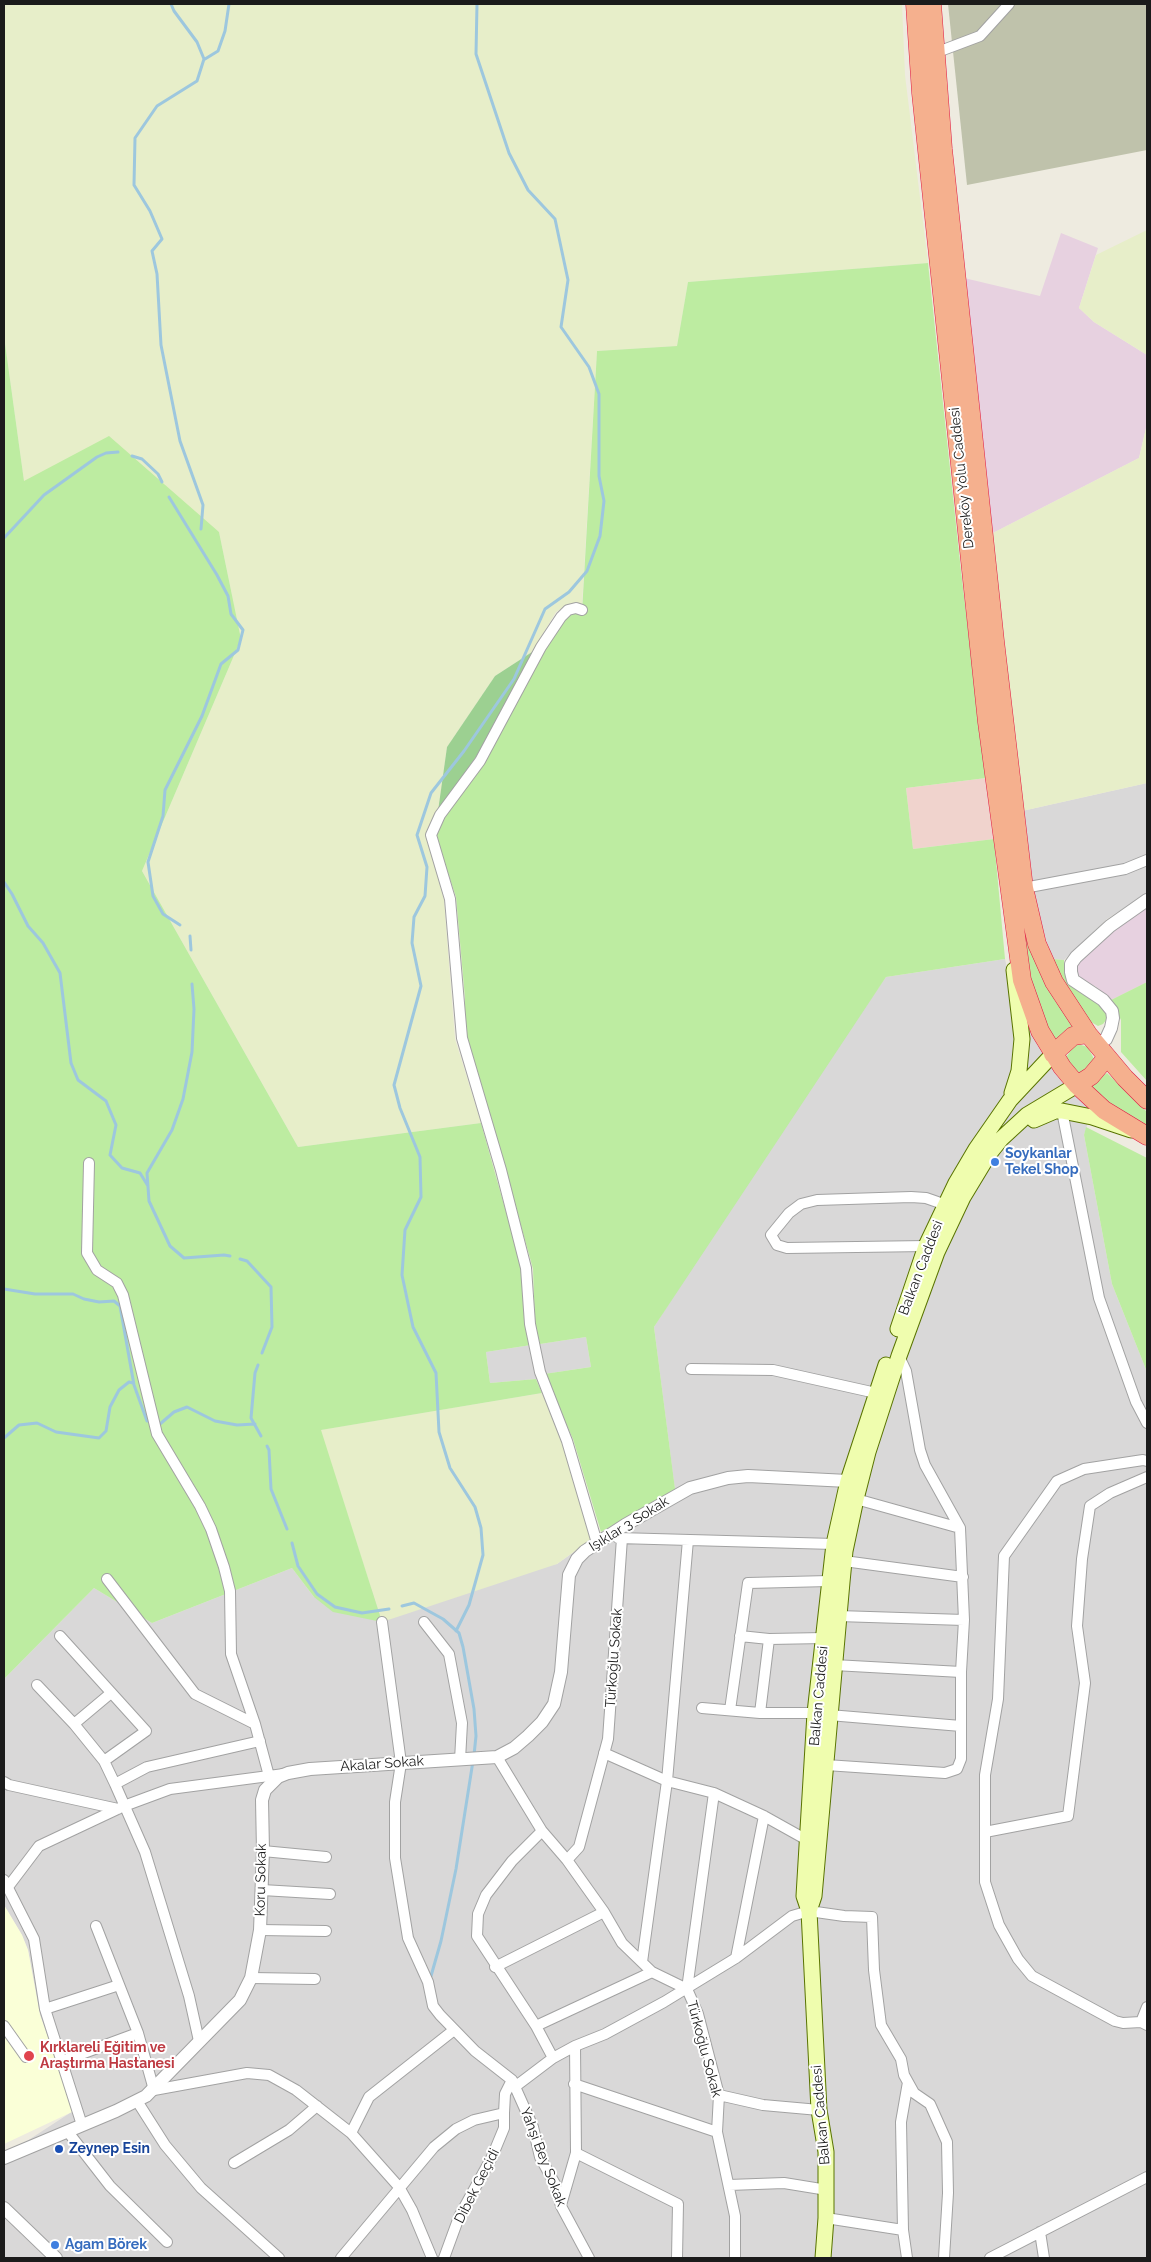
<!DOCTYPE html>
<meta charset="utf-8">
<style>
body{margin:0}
#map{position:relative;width:1151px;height:2262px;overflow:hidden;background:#eeebe0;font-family:Raleway,sans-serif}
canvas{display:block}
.frame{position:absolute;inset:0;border:5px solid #1b1b1b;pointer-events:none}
</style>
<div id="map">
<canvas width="1151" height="2262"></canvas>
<div class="frame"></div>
</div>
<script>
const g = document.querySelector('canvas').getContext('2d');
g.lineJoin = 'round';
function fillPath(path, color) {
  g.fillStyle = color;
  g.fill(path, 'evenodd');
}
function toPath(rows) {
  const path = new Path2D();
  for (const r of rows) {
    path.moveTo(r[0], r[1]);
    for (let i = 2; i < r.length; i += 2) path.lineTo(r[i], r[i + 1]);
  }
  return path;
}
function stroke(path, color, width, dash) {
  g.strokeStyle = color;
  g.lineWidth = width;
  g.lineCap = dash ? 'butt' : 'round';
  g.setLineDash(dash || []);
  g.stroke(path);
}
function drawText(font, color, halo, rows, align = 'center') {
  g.font = font + ' Raleway,sans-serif';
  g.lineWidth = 4;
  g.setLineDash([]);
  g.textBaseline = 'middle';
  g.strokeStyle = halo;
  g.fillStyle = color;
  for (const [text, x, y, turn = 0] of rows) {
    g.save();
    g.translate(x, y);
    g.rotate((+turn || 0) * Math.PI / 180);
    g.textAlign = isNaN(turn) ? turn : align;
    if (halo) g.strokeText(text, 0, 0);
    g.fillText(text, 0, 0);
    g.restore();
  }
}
fillPath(toPath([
 [1147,783,1147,893,1107,919,1064,960,1052,959,1028,882,1022,811],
 [1005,959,1012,992,1038,1046,1093,1107,1084,1135,1112,1284,1147,1372,1147,2258,4,2258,4,2156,73,2111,40,2015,28,1950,22,1935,4,1905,4,1679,94,1588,152,1623,292,1568,314,1597,557,1564,616,1522,675,1490,654,1327,779,1130,886,977],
 [586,1337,591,1367,544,1374,540,1344],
 [531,1345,536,1379,490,1383,486,1352]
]), '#d9d8d8');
fillPath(toPath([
 [986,778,994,839,913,849,906,788]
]), '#f0d3cd');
fillPath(toPath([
 [1061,233,1098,248,1079,308,1094,322,1147,355,1147,424,1139,458,991,534,964,278,1040,296],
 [1147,908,1147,982,1111,1000,1095,986,1084,982,1077,973,1078,963,1113,930]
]), '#e7d1e0');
fillPath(toPath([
 [4,1905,22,1935,28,1950,40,2015,74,2111,4,2144]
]), '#faffd7');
fillPath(toPath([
 [948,4,1147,4,1147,150,967,185]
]), '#bfc2ab');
fillPath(toPath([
 [4,4,902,4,905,75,928,263,688,282,677,346,597,351,582,604,571,603,556,612,532,652,495,676,447,747,438,811,426,835,444,900,455,1039,481,1123,298,1147,142,871,241,639,219,532,24,481,4,336],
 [1147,230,1147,355,1094,322,1079,308,1096,255],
 [1147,424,1147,783,1022,811,991,534,1139,458],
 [542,1393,565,1443,593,1538,557,1564,382,1622,320,1430]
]), '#e7eec9');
fillPath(toPath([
 [928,263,961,571,986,778,906,788,913,849,994,839,1005,959,886,977,654,1327,675,1489,601,1532,573,1439,544,1374,591,1367,586,1337,540,1344,535,1325,533,1269,492,1121,464,1036,465,998,456,897,436,837,441,818,563,618,573,611,582,612,597,351,677,346,688,282],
 [4,336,24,481,109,436,219,532,241,639,142,871,298,1147,481,1123,522,1269,531,1345,486,1352,490,1383,536,1379,542,1393,321,1430,382,1622,333,1612,314,1597,292,1568,152,1623,94,1588,4,1679],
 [1014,865,1041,973,1056,1002,1074,1026,1054,1043,1031,984],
 [1052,959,1064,960,1064,971,1067,979,1095,998,1107,1012,1107,1019,1103,1024,1098,1026,1091,1022,1070,996],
 [1147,982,1147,1081,1121,1052,1121,1020,1111,1000],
 [1078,1044,1088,1047,1094,1059,1084,1072,1079,1073,1075,1072,1066,1057,1074,1046],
 [1107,1073,1147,1112,1147,1130,1103,1100,1089,1086],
 [1086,1127,1147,1158,1147,1372,1112,1284,1084,1135]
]), '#bdeca1');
fillPath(toPath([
 [532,652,497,722,476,757,438,811,447,747,495,676]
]), '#9cd091');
stroke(toPath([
 [171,4,174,11,197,42,204,59,197,81,157,106,135,138,134,185,150,211,162,239,152,251,157,274,161,345,180,441,203,505,201,529],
 [205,59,218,51,225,31,229,4],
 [132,456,142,459,158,474,162,482],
 [169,497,217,575,228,596,231,614,243,630,238,650,221,664,202,716,165,790,163,816,148,862,153,896,163,914,180,925],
 [4,538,44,495,97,457,106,453,118,452],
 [4,882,12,894,28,926,43,943,60,973,71,1063,78,1080,106,1101,116,1125,110,1155,122,1168,140,1173,148,1186],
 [190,936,191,950],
 [192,984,194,1009,192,1052,183,1099,172,1130,147,1173,149,1201,170,1246,184,1258,224,1255,230,1256],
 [240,1259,247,1261,271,1287,272,1327,262,1353],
 [4,1289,35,1294,73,1294,84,1299,99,1302,114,1301,120,1306,134,1385,147,1421],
 [258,1365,255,1373,251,1418,261,1436],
 [160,1424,174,1412,187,1407,215,1421,237,1425,255,1424],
 [4,1438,19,1425,37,1423,56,1432,99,1438,106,1431,110,1407,119,1390,129,1382,133,1383],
 [267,1446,269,1450,271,1489,287,1529],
 [292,1543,298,1566,317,1594,335,1607,362,1613,389,1609],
 [402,1606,414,1603,443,1619,459,1633,463,1647,474,1709,476,1736,474,1755],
 [456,1631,469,1605,483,1555,481,1528,475,1507,450,1468,439,1432,436,1373,413,1327,402,1275,405,1230,421,1197,420,1157,400,1108,394,1085,421,986,412,943,414,917,425,896,427,867,417,835,431,793,464,751,514,679,545,609,569,592,587,571,600,536,604,501,599,476,599,394,589,367,561,327,568,280,555,219,528,190,509,153,476,54,477,4],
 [431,1976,441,1941,456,1869,473,1761]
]), '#9dc7de', 3);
const minor = toPath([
 [935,53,980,36,1009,4],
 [582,610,576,608,568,610,561,617,541,647,480,761,440,815,431,835,450,899,462,1038,501,1170,526,1268,530,1324,540,1372,567,1441,597,1543],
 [1024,888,1125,869,1147,860],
 [1062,1111,1099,1298,1136,1402,1147,1423],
 [89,1163,87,1253,97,1270,117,1283,123,1295,157,1434,200,1506,211,1529,224,1567,230,1591,231,1654,255,1724],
 [926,1246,787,1248,777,1245,771,1235,789,1213,801,1204,817,1200,911,1197,926,1198,946,1205],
 [691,1369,773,1370,876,1393],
 [856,1499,960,1528],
 [618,1538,834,1544],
 [844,1561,963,1577],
 [107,1579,195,1694,255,1724,269,1776],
 [838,1616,964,1620],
 [382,1622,401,1763,395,1802,395,1858,408,1938,428,1982,433,2006,440,2015,475,2051,512,2080,533,2127,540,2157,555,2184,561,2206,589,2258],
 [424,1622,449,1654,462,1723,460,1760],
 [60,1636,146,1731,104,1761],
 [740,1636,769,1639,824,1638],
 [834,1665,961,1672],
 [37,1685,74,1724,104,1761,115,1784,145,1852,189,1996,199,2041],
 [702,1708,760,1713,815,1713],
 [730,1710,748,1583,829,1581],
 [760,1713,769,1639],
 [829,1715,961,1726],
 [74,1724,111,1693],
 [604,1753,667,1781,714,1793,764,1816,807,1840],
 [497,1757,542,1831,567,1860,604,1912,622,1943,652,1972,687,1989,698,2014,719,2095,717,2132,735,2216,735,2258],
 [826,1765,945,1773,957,1769,961,1759,961,1672,964,1620,960,1528,925,1465,920,1450,906,1371,899,1356],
 [4,1782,9,1785,118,1809],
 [115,1784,147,1767,260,1741],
 [542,1831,512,1861,486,1895,478,1914,477,1936,536,2026,553,2058],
 [985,1832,1068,1816,1085,1683,1077,1626,1082,1559,1090,1506,1110,1493,1147,1477],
 [263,1851,326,1857],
 [567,1860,579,1847,608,1739,622,1538],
 [4,1880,34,1939,45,2009,82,2125],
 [8,1887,39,1846,124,1806,170,1789,284,1774],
 [262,1890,330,1894],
 [96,1926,138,2033,154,2090,247,2073,269,2075,296,2090,351,2133,399,2187,412,2210,432,2258],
 [260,1930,326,1931],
 [736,1958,764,1816],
 [642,1962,667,1781,688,1540],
 [495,1967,604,1912],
 [251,1978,315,1979],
 [687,1989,714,1793],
 [1147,2007,1141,2022,1147,2025],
 [45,2009,119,1985],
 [1141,2022,1123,2023,1115,2021,1032,1976,1018,1959,999,1925,985,1882,985,1775,998,1699,1004,1556,1057,1481,1084,1469,1143,1460,1147,1461],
 [4,2026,26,2057],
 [536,2026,652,1972],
 [62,2061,138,2033],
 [574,2084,717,2132],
 [719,2095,763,2105,819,2110],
 [137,2101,165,2145,201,2188,279,2258],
 [68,2132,110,2186,167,2242],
 [351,2133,369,2097,454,2030],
 [576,2153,678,2204,677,2258],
 [234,2163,289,2130,317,2106],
 [729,2185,784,2183,827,2190],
 [561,2205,576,2153,575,2046],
 [826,2218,903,2230],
 [1040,2232,1044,2258],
 [341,2258,434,2147,456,2129,474,2120,504,2113,505,2094,512,2080,516,2086,553,2058,575,2046,605,2034,664,2002,736,1958,792,1916,809,1911,844,1916,872,1917,874,1970,881,2025,901,2059,904,2075,914,2093,930,2104,947,2142,948,2193,944,2258],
 [444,2258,459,2217,492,2157,504,2128,504,2113],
 [907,2258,903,2230,901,2122,908,2082],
 [990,2258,1147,2177]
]);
const tertiary = toPath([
 [1097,1045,1106,1039,1111,1028,1113,1018,1112,1011,1103,1000,1073,980,1071,972,1071,964,1076,957,1110,926,1147,900],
 [4,2158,116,2111,146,2096,240,2000,251,1978,260,1930,263,1851,262,1800,265,1790,278,1777,288,1773,310,1769,497,1757,514,1748,528,1736,542,1722,554,1704,561,1672,569,1575,577,1559,585,1551,625,1525,690,1488,728,1478,748,1476,848,1481],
 [4,2208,56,2258]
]);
const secondary = toPath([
 [1012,1093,1019,1071,1022,1039,1014,970],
 [1034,1120,1055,1111,1062,1111,1092,1117,1131,1130],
 [898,1329,926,1246,956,1183,976,1149,1010,1100,1053,1054],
 [809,1911,804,1896,815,1713,834,1544,848,1481,886,1365],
 [823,2258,826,2218,826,2152,819,2110,809,1911,814,1896,842,1582,845,1551,856,1499,868,1452,899,1356,937,1252,963,1197,989,1154,1001,1139,1027,1115,1077,1085]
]);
const trunk = toPath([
 [915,4,921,93,987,722,1022,980,1040,1031,1062,1067,1077,1085,1104,1110,1147,1136],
 [932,4,943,149,995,641,1024,888,1037,944,1054,982,1088,1034,1125,1078,1147,1100],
 [1053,1054,1073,1036,1088,1034],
 [1077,1085,1091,1076,1107,1057]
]);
stroke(minor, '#a2a2a2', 12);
stroke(tertiary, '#a2a2a2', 14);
stroke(secondary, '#597400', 17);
stroke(trunk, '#df1944', 19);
stroke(minor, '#fff', 10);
stroke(tertiary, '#fff', 12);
stroke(secondary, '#effdae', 15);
stroke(trunk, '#f5b08e', 18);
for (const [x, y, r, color] of [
 [995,1162,5,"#3f7fe0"],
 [29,2056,6,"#e0444e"],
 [59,2149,5,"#1a4fb4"],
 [55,2245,5,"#3f7fe0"]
]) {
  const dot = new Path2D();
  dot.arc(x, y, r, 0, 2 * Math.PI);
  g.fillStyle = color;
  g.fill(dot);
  stroke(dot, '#fff', 2);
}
drawText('14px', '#1b1b1b', '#fff', [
 ["Dereköy Yolu Caddesi",962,478,-96],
 ["Balkan Caddesi",921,1268,-69],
 ["Işıklar 3 Sokak",629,1524,-32],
 ["Türkoğlu Sokak",614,1658,-86],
 ["Balkan Caddesi",819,1696,-85],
 ["Akalar Sokak",382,1764,-4],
 ["Koru Sokak",261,1880,-89],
 ["Türkoğlu Sokak",704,2049,75],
 ["Balkan Caddesi",821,2115,-95],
 ["Yahşi Bey Sokak",543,2157,69],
 ["Dibek Geçidi",477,2186,-63]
]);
drawText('bold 14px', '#366cbe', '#fff', [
 ["Soykanlar",1005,1154],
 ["Tekel Shop",1005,1170],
 ["Agam Börek",65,2245]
], 'left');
drawText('bold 14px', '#be3a42', '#fff', [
 ["Kırklareli Eğitim ve",40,2048],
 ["Araştırma Hastanesi",40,2064]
], 'left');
drawText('bold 14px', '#164399', '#fff', [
 ["Zeynep Esin",69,2149]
], 'left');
</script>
